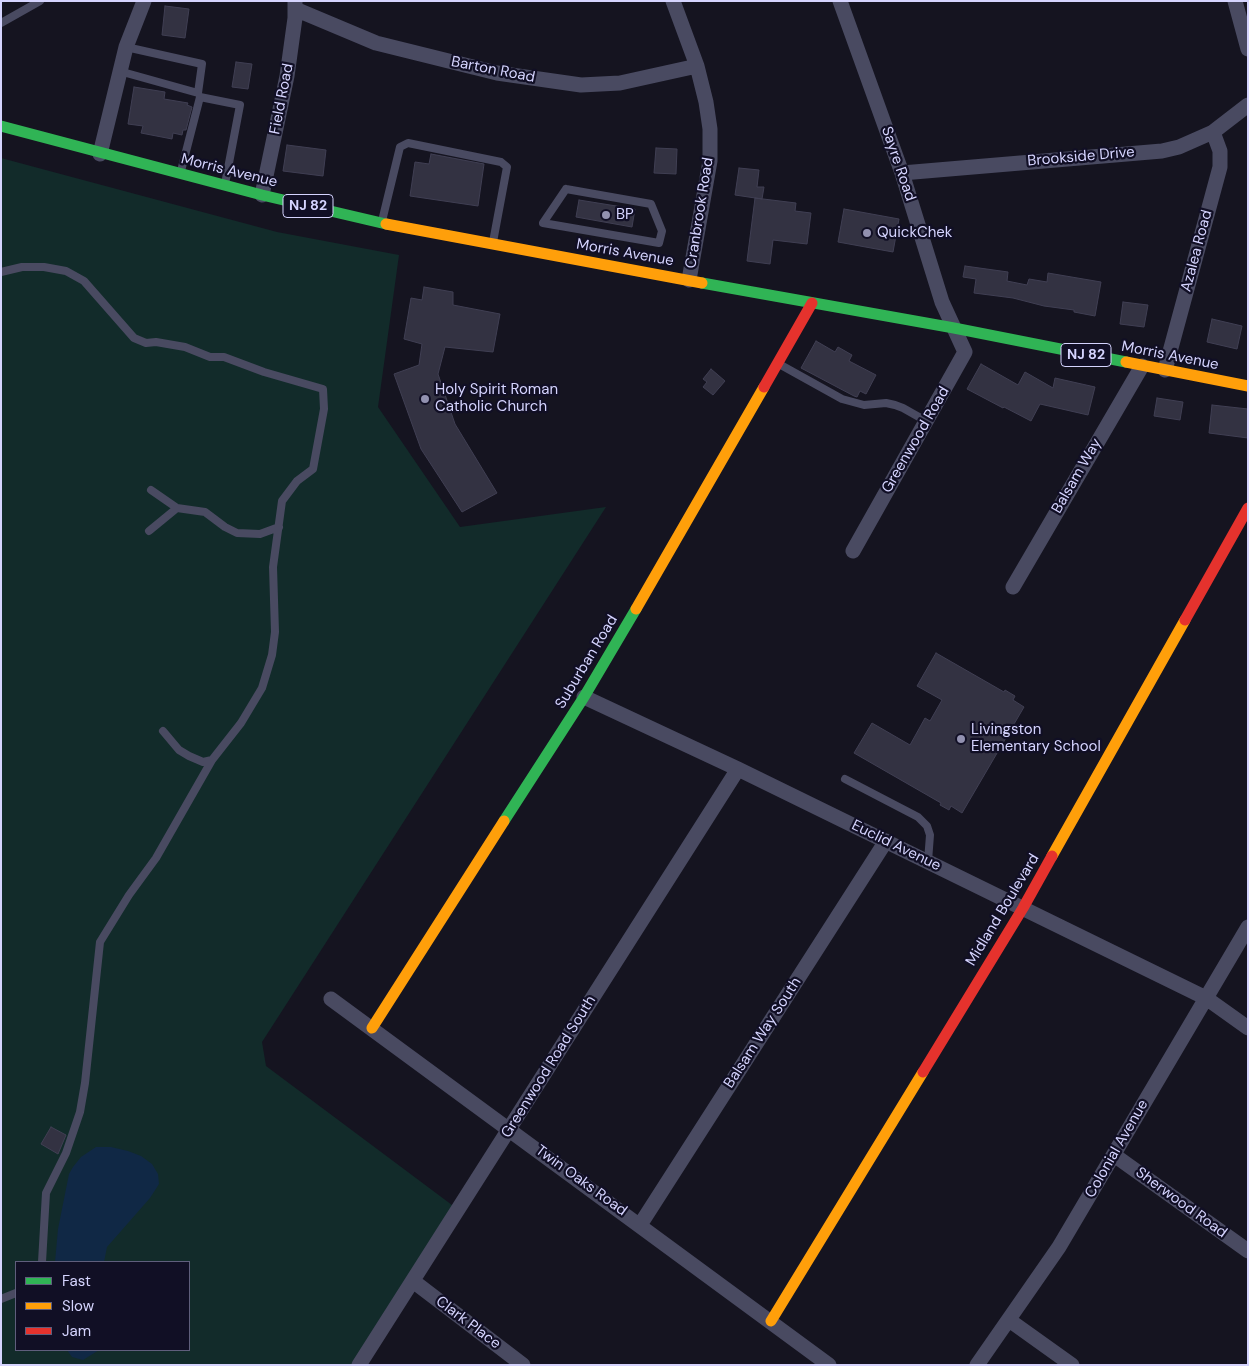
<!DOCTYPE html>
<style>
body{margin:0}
#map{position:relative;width:1249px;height:1366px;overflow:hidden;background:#151420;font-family:"DM Sans",sans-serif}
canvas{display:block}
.frame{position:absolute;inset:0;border:2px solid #d5d4fe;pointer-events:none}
.legend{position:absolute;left:15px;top:1261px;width:175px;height:90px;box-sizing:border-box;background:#110f25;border:1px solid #5f5e7c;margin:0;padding:6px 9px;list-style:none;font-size:15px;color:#d5d4fe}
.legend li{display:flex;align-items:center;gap:10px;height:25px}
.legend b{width:25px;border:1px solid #5f5e7c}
</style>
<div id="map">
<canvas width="1249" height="1366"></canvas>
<div class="frame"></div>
<ul class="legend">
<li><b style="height:6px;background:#30b455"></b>Fast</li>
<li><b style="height:6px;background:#ff9f0a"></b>Slow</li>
<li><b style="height:6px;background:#e5322d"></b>Jam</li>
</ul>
</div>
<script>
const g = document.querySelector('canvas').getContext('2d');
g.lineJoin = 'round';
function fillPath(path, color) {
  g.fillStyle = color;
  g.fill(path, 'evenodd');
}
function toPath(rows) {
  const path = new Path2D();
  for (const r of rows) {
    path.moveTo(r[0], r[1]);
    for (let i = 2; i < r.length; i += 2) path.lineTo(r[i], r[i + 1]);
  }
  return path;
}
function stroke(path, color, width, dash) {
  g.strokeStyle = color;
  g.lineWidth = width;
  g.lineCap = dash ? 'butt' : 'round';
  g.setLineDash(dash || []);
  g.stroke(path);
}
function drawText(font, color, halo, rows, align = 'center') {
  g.font = font + ' "DM Sans",sans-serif';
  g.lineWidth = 4.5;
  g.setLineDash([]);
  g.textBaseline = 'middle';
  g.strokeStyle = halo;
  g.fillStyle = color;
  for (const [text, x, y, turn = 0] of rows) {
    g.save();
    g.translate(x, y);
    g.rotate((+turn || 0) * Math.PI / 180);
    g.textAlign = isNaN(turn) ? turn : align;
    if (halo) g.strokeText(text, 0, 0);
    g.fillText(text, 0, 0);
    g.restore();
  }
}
fillPath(toPath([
 [1,158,277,232,399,255,378,407,460,527,606,507,262,1042,266,1066,456,1208,358,1365,1,1365],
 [16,1262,189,1262,189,1350,16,1350]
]), '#122b2a');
fillPath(toPath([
 [96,1147,111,1147,128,1151,141,1156,152,1164,158,1174,159,1184,150,1198,107,1247,104,1262,55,1262,58,1229,69,1174,73,1167,81,1157],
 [67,1350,99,1350,83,1360,72,1357]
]), '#102845');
const building = toPath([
 [165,6,189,9,185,38,162,35,165,6],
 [236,62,252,64,248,89,232,87,236,62],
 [134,87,165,92,164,99,188,103,187,105,192,107,186,130,183,130,182,135,173,133,172,139,141,133,143,126,128,124,134,87],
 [287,145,326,150,323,176,283,171,287,145],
 [656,148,677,149,676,174,654,173,656,148],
 [431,154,484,164,478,206,410,196,415,162,429,164,431,154],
 [739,168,759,170,757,187,764,187,762,199,735,195,739,168],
 [755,198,796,203,795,211,811,213,807,244,773,240,770,264,747,261,755,198],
 [579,200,635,209,632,227,576,217,579,200],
 [844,209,899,219,893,252,838,242,844,209],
 [965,266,1008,272,1007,281,1027,285,1029,279,1047,282,1048,273,1101,282,1095,316,1074,312,1074,310,1044,306,1013,298,974,293,976,279,963,277,965,266],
 [424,287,453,292,453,305,500,314,493,352,445,347,438,374,455,424,497,493,462,512,421,449,394,374,419,365,422,344,404,339,411,298,422,300,424,287],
 [1123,302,1148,305,1144,327,1120,324,1123,302],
 [1212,319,1242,326,1237,349,1207,342,1212,319],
 [816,341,835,352,838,347,852,355,849,361,876,375,866,394,860,391,857,397,854,396,801,368,816,341],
 [981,364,1018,385,1025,372,1053,388,1055,378,1095,387,1088,415,1040,404,1031,421,1004,407,1003,408,967,389,981,364],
 [711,369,725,381,713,395,703,387,707,382,703,379,711,369],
 [1157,398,1183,402,1180,420,1154,416,1157,398],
 [1212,405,1248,409,1248,438,1209,433,1212,405],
 [936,653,1004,692,1005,690,1015,696,1013,700,1024,707,962,813,951,806,949,810,940,805,941,803,854,753,872,723,910,745,925,718,930,721,942,700,917,686,936,653],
 [51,1127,66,1135,58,1154,41,1144,51,1127]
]);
fillPath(building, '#333242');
stroke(building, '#403f53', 1);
stroke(toPath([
 [1,23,40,1],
 [119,71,198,93,202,64,126,47],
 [181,171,200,97,240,105,225,184],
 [566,189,651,204,662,231,659,243,543,223,566,189],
 [382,221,400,147,408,143,501,162,507,167,493,242],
 [1,272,22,267,44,267,66,271,84,281,134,338,146,343,156,342,185,347,210,357,224,357,264,372,323,389,324,409,313,469,297,481,282,501,273,567,275,632,272,655,262,688,241,723,212,760,203,762,189,756,179,750,163,731],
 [779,364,842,399,864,405,886,403,895,405,903,408,926,421],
 [151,490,177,508,205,512,225,527,237,533,260,534,279,527],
 [149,531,177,508],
 [845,779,918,817,927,826,930,835,928,861],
 [42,1262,46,1193,66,1153,80,1112,85,1083,100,942,129,895,156,858,212,760],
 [1,1299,16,1293]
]), '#494a61', 8);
stroke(toPath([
 [673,1,697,66,706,102,710,129,710,161,689,280],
 [840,1,902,173,942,302,965,352,853,551],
 [1235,1,1248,49],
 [295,9,376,43,497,73,581,85,620,83,697,66],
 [100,154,126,47,144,1],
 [902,173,1162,151,1179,147,1213,132,1248,105],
 [262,195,287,76,295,18,295,1],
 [1165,370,1220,167,1220,151,1213,132],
 [1013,587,1142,366],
 [584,697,738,769,1206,998,1248,1028],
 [331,999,829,1365],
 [1114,1155,1248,1251],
 [640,1225,886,841],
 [413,1281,523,1365],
 [1009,1320,1072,1365],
 [359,1365,738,769],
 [977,1365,1059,1247,1248,927]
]), '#494a61', 15);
stroke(toPath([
 [1,126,262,195,386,224],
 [702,283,954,328,1126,362],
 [504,821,584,697,636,609]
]), '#30b455', 11);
stroke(toPath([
 [386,224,702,283],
 [1126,362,1248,386],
 [636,609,764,387],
 [1052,856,1185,620],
 [372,1028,504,821],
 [771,1321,923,1072]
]), '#ff9f0a', 11);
stroke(toPath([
 [764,387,812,303],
 [1185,620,1248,508],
 [923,1072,1023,908,1052,856]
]), '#e5322d', 11);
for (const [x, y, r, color] of [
 [606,215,5,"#9291b0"],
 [867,233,5,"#9291b0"],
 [425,399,5,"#9291b0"],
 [961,739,5,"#9291b0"]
]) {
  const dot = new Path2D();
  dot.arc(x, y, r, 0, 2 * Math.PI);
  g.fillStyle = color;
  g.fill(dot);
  stroke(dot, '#110f25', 2);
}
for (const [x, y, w] of [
 [308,206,50],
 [1086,355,50]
]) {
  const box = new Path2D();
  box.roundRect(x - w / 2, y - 11.5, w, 23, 4);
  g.fillStyle = '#110f25';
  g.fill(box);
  stroke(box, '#d5d4fe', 1);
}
drawText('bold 14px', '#d5d4fe', null, [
 ["NJ 82",308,206],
 ["NJ 82",1086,355]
]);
drawText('15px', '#d5d4fe', '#110f25', [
 ["Barton Road",493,70,11],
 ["Field Road",282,99,-79],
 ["Brookside Drive",1081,157,-5],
 ["Sayre Road",898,164,71],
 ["Morris Avenue",229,171,14],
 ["Cranbrook Road",700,213,-81],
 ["Azalea Road",1197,251,-75],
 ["Morris Avenue",625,253,10],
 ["Morris Avenue",1170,356,11],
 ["Greenwood Road",916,440,-60],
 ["Balsam Way",1077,476,-60],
 ["Suburban Road",587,662,-59],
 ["Euclid Avenue",896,846,26],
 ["Midland Boulevard",1003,910,-59],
 ["Balsam Way South",763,1033,-57],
 ["Greenwood Road South",549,1067,-58],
 ["Colonial Avenue",1117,1149,-60],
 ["Twin Oaks Road",581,1181,36],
 ["Sherwood Road",1181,1203,36],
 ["Clark Place",468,1323,37]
]);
drawText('15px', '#d5d4fe', '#110f25', [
 ["BP",616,215],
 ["QuickChek",877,233],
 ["Holy Spirit Roman",435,390],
 ["Catholic Church",435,407],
 ["Livingston",971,730],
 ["Elementary School",971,747]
], 'left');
</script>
